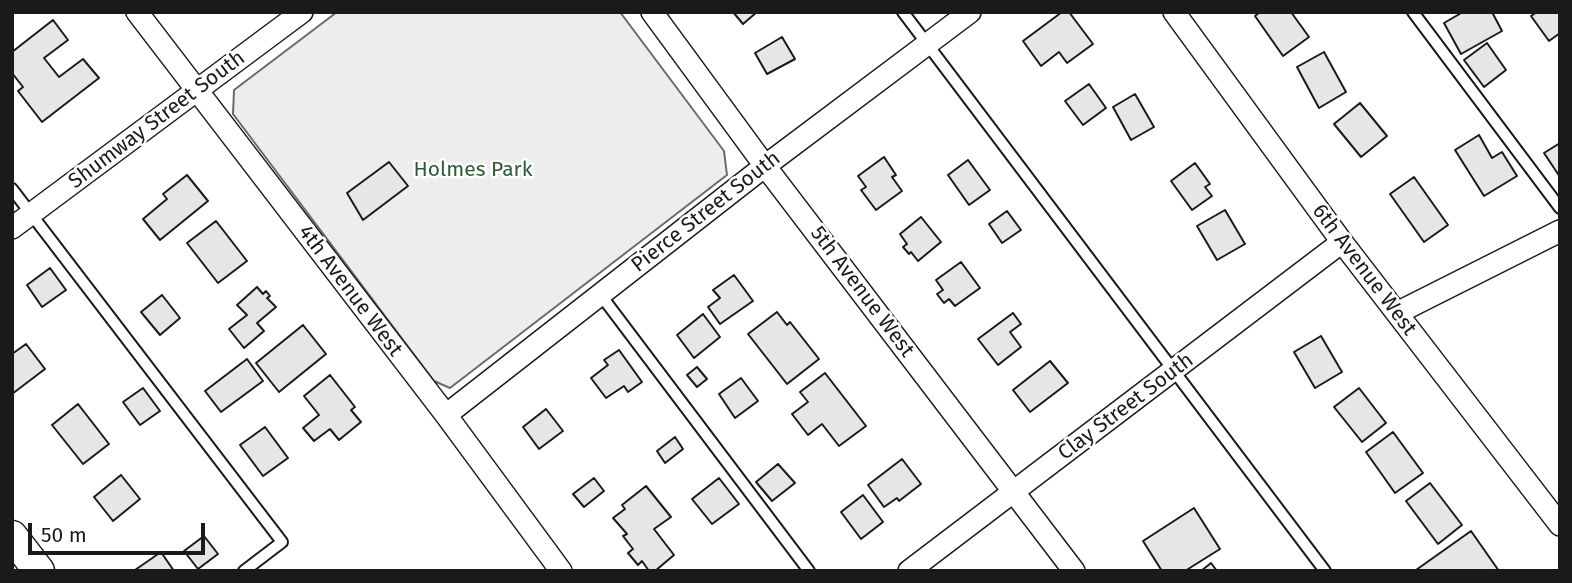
<!DOCTYPE html>
<style>
body{margin:0}
#map{position:relative;width:1572px;height:583px;overflow:hidden;background:#fff;font-family:"Fira Sans",sans-serif}
canvas{display:block}
.frame{position:absolute;inset:0;border:14px solid #1a1a1a;pointer-events:none}
.scale{position:absolute;left:28px;top:523px;width:177px;height:32px;box-sizing:border-box;border:4px solid #1a1a1a;border-top:0;padding-left:9px;font-size:21px;line-height:24px;white-space:nowrap;color:#1a1a1a;-webkit-text-stroke:5px #fff;paint-order:stroke}
</style>
<div id="map">
<canvas width="1572" height="583"></canvas>
<div class="frame"></div>
<div class="scale">50 m</div>
</div>
<script>
const g = document.querySelector('canvas').getContext('2d');
g.lineJoin = 'round';
function fillPath(path, color) {
  g.fillStyle = color;
  g.fill(path, 'evenodd');
}
function toPath(rows) {
  const path = new Path2D();
  for (const r of rows) {
    path.moveTo(r[0], r[1]);
    for (let i = 2; i < r.length; i += 2) path.lineTo(r[i], r[i + 1]);
  }
  return path;
}
function stroke(path, color, width, dash) {
  g.strokeStyle = color;
  g.lineWidth = width;
  g.lineCap = dash ? 'butt' : 'round';
  g.setLineDash(dash || []);
  g.stroke(path);
}
function drawText(font, color, halo, rows, align = 'center') {
  g.font = font + ' "Fira Sans",sans-serif';
  g.lineWidth = 5;
  g.setLineDash([]);
  g.textBaseline = 'middle';
  g.strokeStyle = halo;
  g.fillStyle = color;
  for (const [text, x, y, turn = 0] of rows) {
    g.save();
    g.translate(x, y);
    g.rotate((+turn || 0) * Math.PI / 180);
    g.textAlign = isNaN(turn) ? turn : align;
    if (halo) g.strokeText(text, 0, 0);
    g.fillText(text, 0, 0);
    g.restore();
  }
}
const built = toPath([
 [337,12,620,12,724,151,727,175,450,388,434,381,233,114,234,90,337,12]
]);
fillPath(built, '#ededed');
stroke(built, '#6a6a6a', 2);
const building = toPath([
 [733,12,757,12,743,24,733,12],
 [1062,12,1069,12,1093,44,1067,63,1059,52,1041,66,1023,41,1062,12],
 [1260,12,1291,12,1309,37,1283,56,1255,16,1260,12],
 [1463,12,1492,12,1502,31,1461,54,1444,23,1463,12],
 [1537,12,1560,12,1560,33,1549,41,1531,16,1537,12],
 [53,20,68,40,44,58,59,77,83,59,99,78,42,122,18,91,23,87,12,73,12,52,53,20],
 [782,37,795,59,767,74,755,53,782,37],
 [1487,43,1506,70,1484,87,1464,60,1487,43],
 [1324,52,1346,92,1319,108,1297,67,1324,52],
 [1089,84,1106,108,1083,125,1065,101,1089,84],
 [1135,94,1154,127,1131,140,1113,107,1135,94],
 [1360,103,1387,136,1361,157,1334,124,1360,103],
 [1479,135,1492,158,1502,152,1517,176,1484,196,1455,150,1479,135],
 [1560,143,1560,177,1544,153,1560,143],
 [884,157,896,175,892,177,902,191,876,210,861,190,866,187,858,176,884,157],
 [968,160,990,190,969,205,948,175,968,160],
 [389,162,408,186,363,220,347,193,389,162],
 [1195,163,1210,184,1205,187,1212,196,1192,210,1171,181,1195,163],
 [187,175,208,201,160,240,143,219,167,199,163,194,187,175],
 [1414,177,1448,225,1424,242,1390,194,1414,177],
 [1225,210,1245,244,1217,260,1197,226,1225,210],
 [1007,211,1021,230,1002,243,989,224,1007,211],
 [921,217,941,242,918,261,911,252,909,254,903,247,907,244,900,234,921,217],
 [216,221,247,261,218,283,187,243,216,221],
 [961,262,980,288,955,306,949,299,944,303,937,294,943,290,936,280,961,262],
 [50,268,66,290,42,307,27,285,50,268],
 [734,275,753,301,720,324,708,307,720,298,713,290,734,275],
 [257,287,263,294,266,291,270,296,267,298,276,307,257,323,264,331,244,348,229,329,247,315,237,305,257,287],
 [162,295,180,318,160,335,141,312,162,295],
 [777,312,787,325,790,322,819,359,787,384,748,334,777,312],
 [1013,313,1021,324,1010,332,1021,347,998,365,978,339,1013,313],
 [703,314,720,337,694,358,677,335,703,314],
 [303,325,326,354,279,392,256,363,303,325],
 [1321,336,1342,372,1315,388,1294,352,1321,336],
 [26,344,45,369,12,394,12,354,26,344],
 [619,350,642,382,628,392,624,386,606,398,591,378,608,365,604,360,619,350],
 [247,359,263,381,221,412,205,391,247,359],
 [1050,361,1068,383,1030,412,1013,390,1050,361],
 [697,367,707,379,697,387,687,375,697,367],
 [825,373,866,426,839,446,822,424,808,435,792,414,808,402,800,392,825,373],
 [330,375,355,407,351,410,361,422,339,440,330,429,314,441,303,428,319,415,304,396,330,375],
 [741,378,758,401,735,418,719,394,741,378],
 [143,388,160,411,140,425,123,402,143,388],
 [1359,388,1386,423,1362,442,1334,407,1359,388],
 [78,404,109,444,83,464,52,425,78,404],
 [546,409,563,431,539,449,523,427,546,409],
 [265,427,288,458,263,476,240,445,265,427],
 [1393,432,1423,473,1395,493,1366,452,1393,432],
 [675,437,683,449,665,463,657,451,675,437],
 [902,459,921,484,899,501,897,498,884,507,868,485,902,459],
 [778,464,795,483,772,501,756,482,778,464],
 [121,475,140,499,113,521,94,497,121,475],
 [594,478,604,491,584,507,573,494,594,478],
 [719,478,739,504,712,524,692,499,719,478],
 [1430,483,1462,525,1438,544,1406,501,1430,483],
 [646,486,671,517,654,529,674,555,655,571,649,571,642,561,638,565,628,553,633,549,623,536,627,534,613,518,625,509,622,505,646,486],
 [863,495,883,522,861,539,841,512,863,495],
 [1194,508,1220,549,1185,571,1162,571,1143,541,1194,508],
 [1471,531,1499,571,1417,571,1416,570,1471,531],
 [204,536,218,554,198,569,184,551,204,536],
 [161,552,174,571,135,571,135,570,161,552],
 [1211,563,1217,571,1201,571,1211,563]
]);
fillPath(building, '#e6e6e6');
stroke(building, '#1a1a1a', 2);
const lane = toPath([
 [903,12,1325,571],
 [1413,12,1560,208],
 [12,189,282,542,244,571],
 [600,294,809,571]
]);
const street = toPath([
 [137,12,446,415,561,571],
 [652,12,765,166,1074,571],
 [1174,12,1342,242,1560,525],
 [12,228,302,12],
 [1397,313,1560,231],
 [446,415,765,166,970,12],
 [909,571,1342,242]
]);
const secondary = toPath([
 [12,536,39,571]
]);
stroke(lane, '#1a1a1a', 14);
stroke(street, '#1a1a1a', 24);
stroke(secondary, '#1a1a1a', 33);
stroke(lane, '#fff', 10);
stroke(street, '#fff', 21);
stroke(secondary, '#fff', 30);
drawText('21px', '#1a1a1a', '#fff', [
 ["Shumway Street South",157,120,-37],
 ["Pierce Street South",706,212,-38],
 ["6th Avenue West",1364,270,53],
 ["4th Avenue West",350,291,53],
 ["5th Avenue West",862,292,53],
 ["Clay Street South",1126,407,-37]
]);
drawText('21px', '#2b5a34', '#fff', [
 ["Holmes Park",473,170]
]);
</script>
